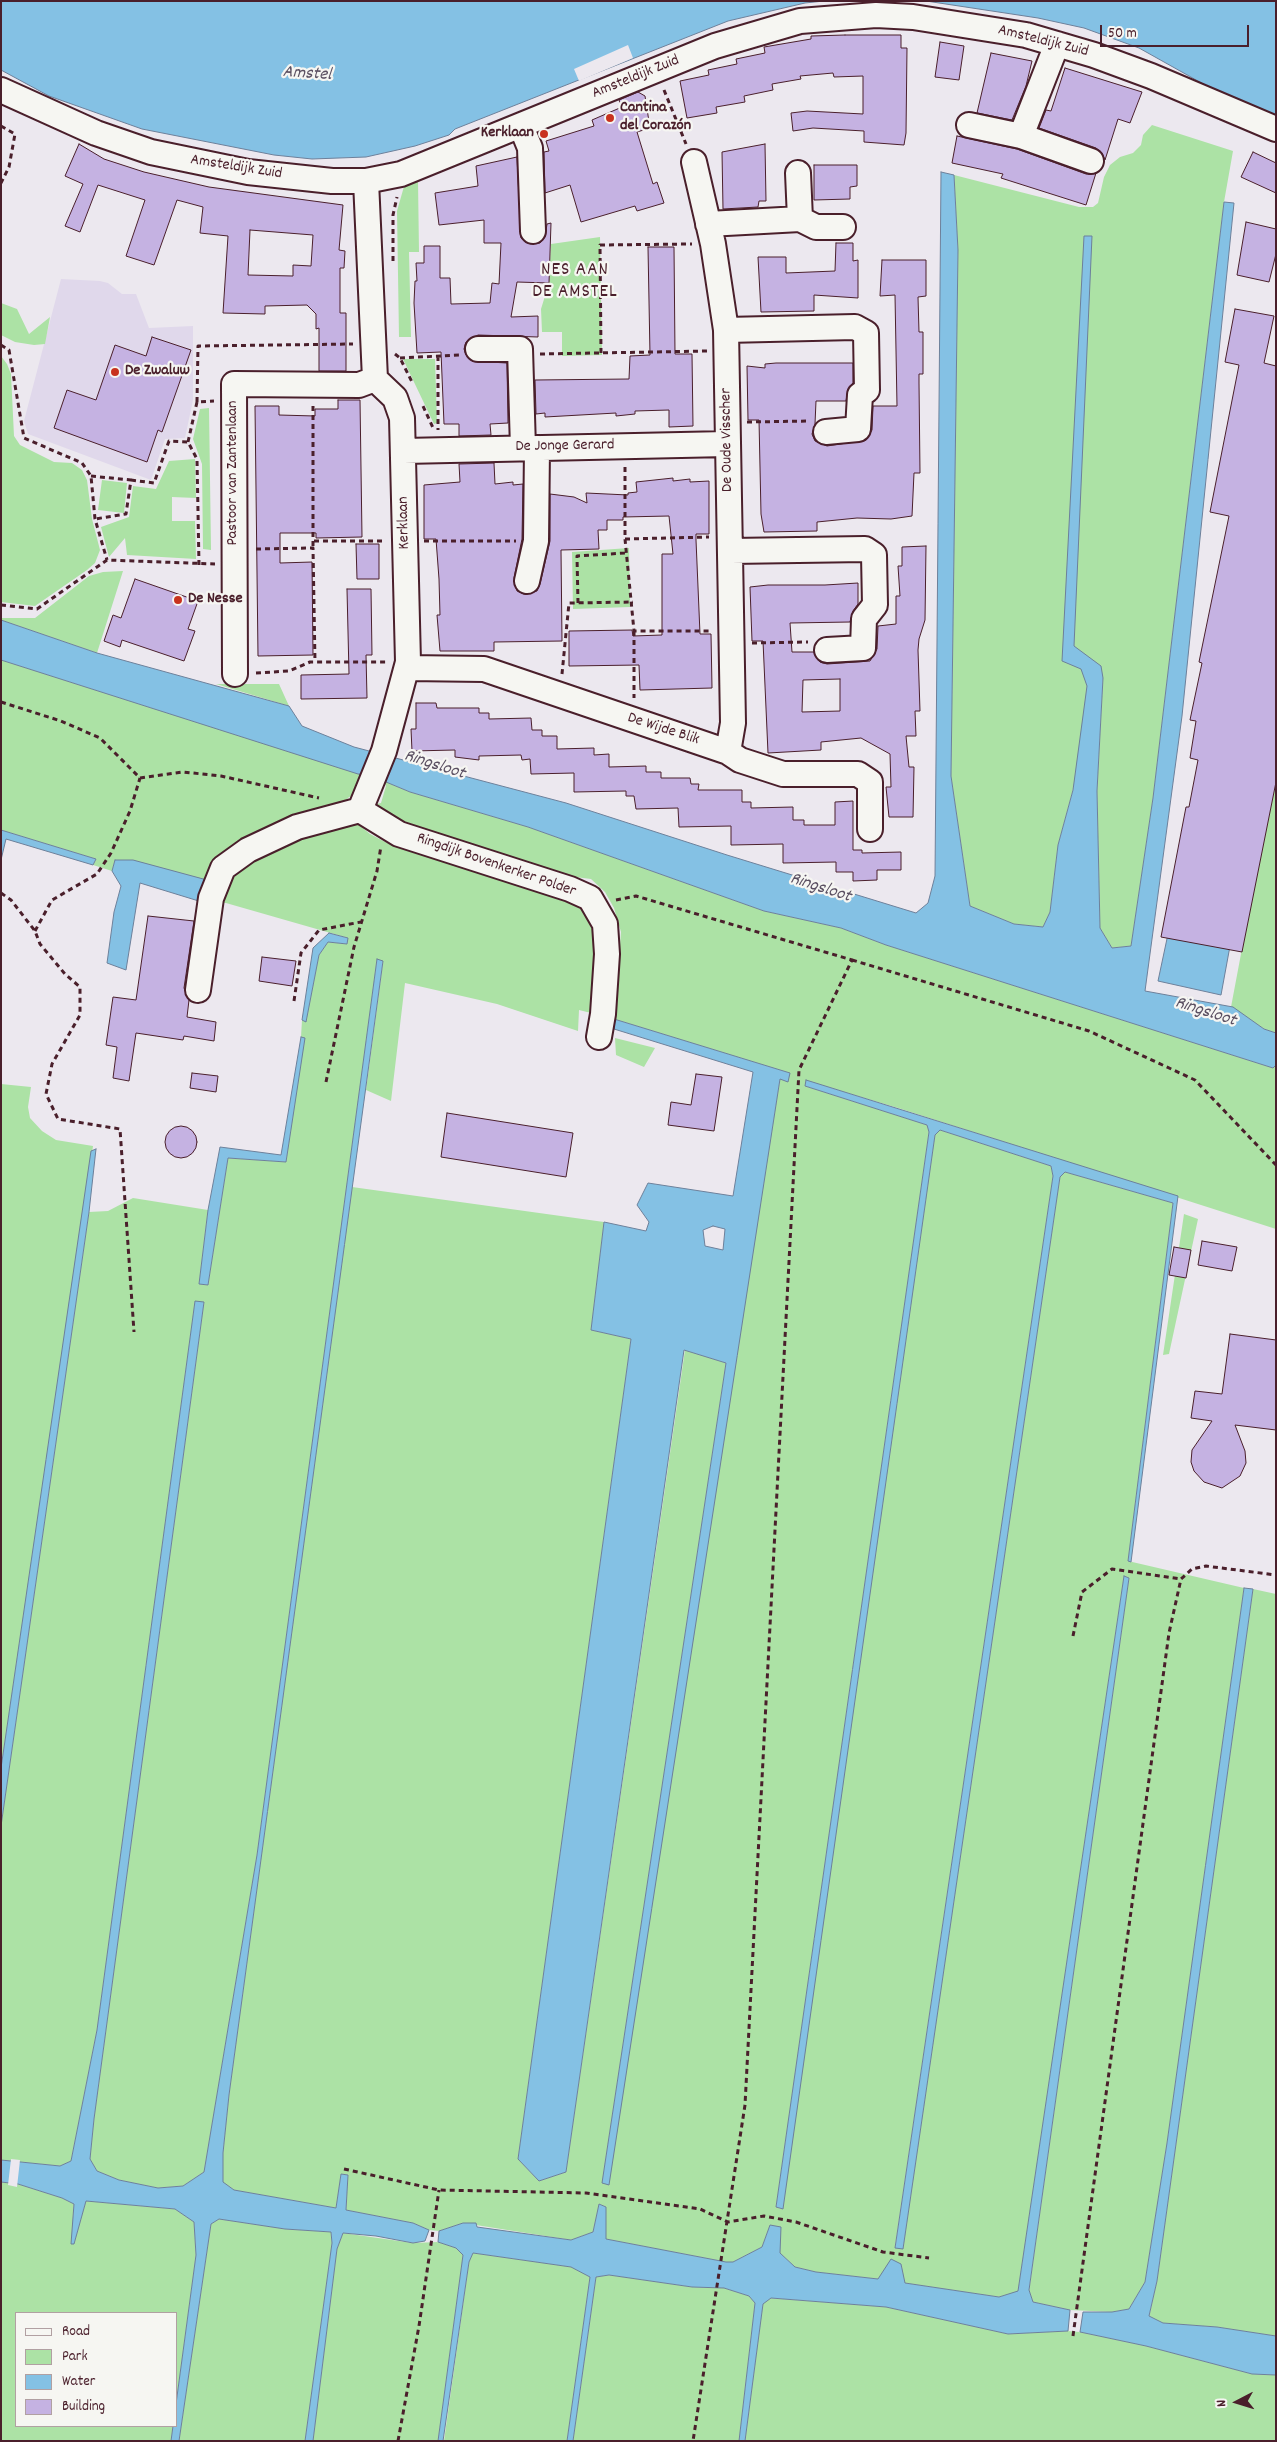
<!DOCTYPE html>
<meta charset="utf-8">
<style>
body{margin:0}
#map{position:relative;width:1277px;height:2442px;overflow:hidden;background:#ece8ef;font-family:Dekko,sans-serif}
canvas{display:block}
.frame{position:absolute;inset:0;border:2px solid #4a1f2b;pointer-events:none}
.legend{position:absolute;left:15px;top:2312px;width:162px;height:115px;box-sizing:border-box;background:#f6f6f2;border:1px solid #b1a0a2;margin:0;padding:6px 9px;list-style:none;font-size:15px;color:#4a1f2b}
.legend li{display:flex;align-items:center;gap:10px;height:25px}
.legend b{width:25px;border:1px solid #b1a0a2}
.north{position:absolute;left:1212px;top:2377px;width:50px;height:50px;-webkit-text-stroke:4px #f6f6f2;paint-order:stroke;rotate:265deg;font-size:14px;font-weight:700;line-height:20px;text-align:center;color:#4a1f2b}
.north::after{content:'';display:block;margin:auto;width:18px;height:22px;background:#4a1f2b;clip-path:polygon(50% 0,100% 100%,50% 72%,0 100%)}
.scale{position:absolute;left:1100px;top:25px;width:149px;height:22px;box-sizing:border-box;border:2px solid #4a1f2b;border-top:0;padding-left:6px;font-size:15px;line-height:18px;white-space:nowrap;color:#4a1f2b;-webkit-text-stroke:4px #f6f6f2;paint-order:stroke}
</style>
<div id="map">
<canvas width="1277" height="2442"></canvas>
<div class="frame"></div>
<ul class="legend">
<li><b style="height:6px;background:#f6f6f2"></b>Road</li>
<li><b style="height:14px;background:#ace2a5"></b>Park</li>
<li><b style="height:14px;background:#84c1e4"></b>Water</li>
<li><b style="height:14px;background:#c5b2e2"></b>Building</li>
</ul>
<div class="north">N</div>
<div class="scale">50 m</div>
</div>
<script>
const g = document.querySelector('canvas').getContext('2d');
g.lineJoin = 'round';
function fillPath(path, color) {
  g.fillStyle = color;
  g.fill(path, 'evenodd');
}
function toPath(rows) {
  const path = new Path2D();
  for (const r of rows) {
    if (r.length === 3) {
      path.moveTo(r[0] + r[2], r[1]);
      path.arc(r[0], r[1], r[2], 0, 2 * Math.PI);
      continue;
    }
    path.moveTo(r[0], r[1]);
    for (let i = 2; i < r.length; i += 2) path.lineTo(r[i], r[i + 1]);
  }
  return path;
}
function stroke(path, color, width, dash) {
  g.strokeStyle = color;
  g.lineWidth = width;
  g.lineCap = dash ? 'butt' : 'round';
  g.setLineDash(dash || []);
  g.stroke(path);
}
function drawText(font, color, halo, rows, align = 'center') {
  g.font = font + ' Dekko,sans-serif';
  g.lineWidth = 4.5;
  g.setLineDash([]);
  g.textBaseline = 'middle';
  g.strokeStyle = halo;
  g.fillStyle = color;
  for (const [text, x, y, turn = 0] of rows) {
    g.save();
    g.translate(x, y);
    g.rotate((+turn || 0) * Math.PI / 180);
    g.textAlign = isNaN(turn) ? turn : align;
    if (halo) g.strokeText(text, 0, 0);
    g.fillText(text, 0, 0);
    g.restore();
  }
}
fillPath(toPath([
 [61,279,100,281,108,283,122,294,136,294,149,328,193,326,193,400,185,438,165,439,151,480,28,434,24,421]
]), '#e0d8eb');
fillPath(toPath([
 [1152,125,1233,151,1224,202,1153,798,1131,946,1112,948,1100,928,1097,791,1103,678,1058,845,1050,912,1043,927,1014,924,970,906,951,776,958,250,954,175,1079,207,1093,207,1098,203,1104,177,1110,165,1120,157,1133,153,1141,145,1143,135],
 [418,181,419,252,409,252,411,337,399,337,397,211,405,183],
 [600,237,602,355,562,356,562,332,542,332,541,309,549,283,551,244],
 [1,303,17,309,29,334,50,317,45,344,34,345,15,342,1,335],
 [1,356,7,364,11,374,14,436,20,445,54,462,72,463,82,470,87,480,92,519,100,550,95,563,87,570,35,606,1,602],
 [403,359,435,359,437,423,434,424],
 [209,408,211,550,203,549,202,464,193,439,200,409],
 [195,459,196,498,172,497,172,521,195,521,196,559,127,555,125,538,109,557,101,527,129,517,133,486,156,489,169,461],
 [102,480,127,483,124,513,98,510],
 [629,548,630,607,573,609,572,552],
 [123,571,97,653,1,620,1,618,35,618,89,576,103,572],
 [1,660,366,776,354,796,349,797,339,808,370,834,393,846,558,892,587,910,602,940,595,1014,579,1010,578,1031,497,1004,405,983,391,1101,366,1090,383,962,377,960,257,1855,204,2172,183,2186,158,2188,119,2180,97,2171,90,2159,94,2119,204,1302,195,1302,97,2030,71,2161,60,2166,1,2160,1,1826,89,1212,108,1211,133,1198,208,1210,199,1284,208,1285,228,1158,286,1162,304,1038,301,1037,302,1020,306,1021,319,955,328,942,347,944,348,938,226,903,202,902,115,860,112,871,93,865,96,859,1,830],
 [216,684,279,684,289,706],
 [1276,768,1276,1033,1264,1029,1231,1007],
 [382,777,386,782,410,792,528,827,764,911,841,928,886,945,1273,1068,1276,1065,1276,1229,898,1108,807,1081,805,1086,927,1125,929,1132,776,2207,782,2209,935,1134,940,1130,1051,1166,1053,1176,895,2247,903,2248,1060,1177,1065,1172,1173,1203,1128,1561,1244,1588,1167,2143,1145,2282,1129,2309,1112,2312,1070,2310,1033,2302,1029,2291,1129,1578,1124,1576,1018,2292,999,2297,904,2283,901,2264,878,2279,816,2272,795,2267,780,2253,770,2225,762,2247,733,2262,726,2262,606,2239,606,2207,599,2204,593,2232,571,2240,463,2223,439,2231,429,2230,413,2223,346,2210,348,2175,341,2174,336,2208,234,2190,223,2183,223,2153,229,2095,352,1187,604,1222,591,1330,631,1339,518,2159,539,2181,566,2172,685,1350,726,1363,602,2183,780,1079,789,1073,614,1019,621,932,614,908,605,892,591,879,575,877,380,817,376,804,381,803,386,786],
 [615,1038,655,1048,644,1067,616,1055],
 [1,1084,31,1087,28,1107,30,1118,42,1131,56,1140,93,1146,1,1768],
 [1184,1214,1198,1219,1169,1354,1163,1355],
 [1253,1589,1276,1594,1276,2336,1217,2327,1163,2323,1149,2317,1157,2281],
 [1,2182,18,2184,62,2198,74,2204,72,2244,74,2243,86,2201,175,2209,194,2222,196,2255,176,2404,176,2313,16,2313,16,2426,173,2426,171,2441,1,2441],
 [219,2219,285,2229,331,2232,332,2243,305,2441,179,2441,211,2224],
 [343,2233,413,2243,438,2242,456,2248,463,2255,438,2441,313,2441,337,2249],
 [473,2253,572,2267,590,2277,567,2441,444,2441,469,2262],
 [609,2275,692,2287,724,2288,749,2296,755,2303,739,2441,573,2441,596,2277],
 [771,2298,886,2307,1008,2334,1068,2331,1080,2332,1146,2346,1252,2374,1276,2375,1276,2441,745,2441,763,2303]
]), '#ace2a5');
const water = toPath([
 [1,1,824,1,805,3,728,21,455,129,449,135,415,146,366,157,312,159,274,155,142,129,49,96,1,70,1,1],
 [926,1,1276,1,1276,118,1223,95,1139,48,1084,28,1038,18,926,1],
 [941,172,954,175,958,250,951,776,970,906,1014,924,1043,927,1050,912,1058,845,1073,790,1087,686,1081,669,1062,661,1084,236,1092,236,1074,646,1101,666,1103,678,1097,791,1100,928,1112,948,1131,946,1153,798,1224,202,1234,203,1182,716,1145,991,1233,1007,1264,1029,1276,1033,1276,1065,1273,1068,886,945,841,928,764,911,528,827,410,792,386,782,382,777,358,774,1,660,1,620,97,653,289,706,302,726,354,747,566,803,727,855,916,913,928,903,935,876,941,172],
 [1,830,96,859,93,865,6,839,1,860,1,830],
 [115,860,133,860,207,880,202,902,140,883,126,970,107,963,114,912,121,886,112,871,115,860],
 [329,933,348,938,347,944,328,942,319,955,306,1022,302,1020,313,948,329,933],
 [1168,934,1230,946,1221,995,1158,981,1168,934],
 [377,959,383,961,229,2095,223,2153,223,2182,234,2190,336,2208,341,2174,348,2175,346,2210,413,2223,429,2230,425,2241,413,2243,376,2236,343,2233,337,2249,313,2441,305,2441,332,2243,331,2232,285,2229,219,2219,211,2224,179,2441,171,2441,173,2426,176,2426,176,2404,196,2255,194,2222,175,2209,86,2201,74,2244,71,2244,74,2204,62,2198,18,2184,1,2182,1,2160,60,2166,71,2161,97,2030,195,1301,204,1302,94,2119,90,2159,97,2171,119,2180,158,2188,183,2186,204,2172,257,1855,377,959],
 [614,1019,790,1073,788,1082,780,1079,609,2185,602,2183,726,1363,684,1350,566,2172,539,2181,518,2159,631,1339,591,1330,604,1222,646,1231,649,1222,637,1205,648,1183,733,1196,753,1072,614,1029,614,1019],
 [713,1226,725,1229,723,1250,705,1246,703,1230,713,1226],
 [301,1037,305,1038,286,1162,228,1158,208,1285,199,1284,208,1210,220,1147,281,1155,301,1037],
 [806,1080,1178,1196,1131,1562,1128,1561,1173,1203,1065,1172,1060,1177,903,2249,895,2248,1053,1176,1051,1166,940,1130,935,1135,783,2209,776,2207,929,1132,927,1125,805,1086,806,1080],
 [96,1149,89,1212,1,1826,1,1768,91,1151,96,1149],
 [1124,1576,1129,1578,1029,2290,1033,2302,1070,2310,1068,2331,1008,2334,886,2307,771,2298,763,2304,745,2441,739,2441,755,2303,749,2296,724,2288,692,2287,609,2275,596,2277,573,2441,567,2441,590,2277,571,2267,473,2253,469,2262,443,2441,438,2441,463,2255,456,2248,438,2242,439,2231,463,2223,476,2223,477,2227,571,2240,593,2232,599,2204,606,2207,606,2239,726,2262,733,2262,762,2247,770,2225,781,2227,780,2253,795,2267,816,2272,878,2279,891,2259,901,2264,905,2283,999,2297,1018,2291,1124,1576],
 [1244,1588,1253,1589,1157,2281,1149,2316,1163,2323,1217,2327,1276,2336,1276,2375,1252,2374,1146,2346,1080,2332,1083,2312,1112,2312,1129,2309,1145,2282,1167,2143,1244,1588]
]);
fillPath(water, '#84c1e4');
stroke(water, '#6d809a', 1);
fillPath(toPath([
 [628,45,633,58,579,81,574,69],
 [11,2159,20,2160,17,2187,8,2185]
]), '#ece8ef');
const building = toPath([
 [845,35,901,35,901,48,907,48,906,133,904,145,864,142,864,131,813,128,793,131,791,113,807,111,863,114,863,76,834,77,833,73,800,76,801,79,772,84,773,90,744,96,745,102,716,107,717,113,687,118,680,81,709,75,708,70,737,64,736,59,765,53,764,47,811,39,811,36,845,35],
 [940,42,964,46,959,80,935,77,940,42],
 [991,53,1032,61,1026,86,1012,120,977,113,991,53],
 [1065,68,1142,92,1130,123,1118,119,1105,160,1102,153,1096,148,1039,128,1046,110,1051,111,1065,68],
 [638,92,645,96,650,128,637,132,653,184,657,182,664,203,637,211,635,206,581,222,570,185,545,193,544,152,549,151,546,141,594,126,592,120,622,107,619,100,638,92],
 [957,136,1017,149,1086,174,1096,173,1086,205,1001,178,1003,174,952,163,957,136],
 [79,144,104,159,144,172,209,187,343,205,339,250,345,251,344,268,340,268,340,313,346,313,346,371,319,371,319,328,316,329,316,314,307,305,265,306,265,314,223,313,228,236,200,233,203,207,177,200,154,265,126,256,145,200,98,185,80,232,65,226,83,184,65,176,79,144],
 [250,230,313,235,311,266,293,265,293,276,248,275,250,230],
 [765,144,766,201,759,201,758,207,723,209,722,152,765,144],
 [1253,152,1276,163,1276,193,1241,177,1253,152],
 [517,157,521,238,527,243,540,243,545,237,547,224,551,223,549,283,517,282,511,317,538,316,538,337,478,335,466,342,464,349,466,355,472,361,507,363,508,423,490,424,491,435,459,436,459,424,444,424,441,352,417,353,414,303,415,281,417,281,416,263,424,263,424,246,440,246,440,278,450,278,451,304,490,303,492,283,499,284,501,243,484,243,484,220,439,225,435,193,478,186,476,166,517,157],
 [814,165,857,165,857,186,850,187,850,199,814,200,814,165],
 [1246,222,1276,229,1276,254,1269,282,1237,275,1246,222],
 [836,243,853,243,853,261,858,260,858,298,814,295,814,311,761,312,758,257,786,257,786,273,835,271,836,243],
 [648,247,674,247,675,354,692,354,693,426,669,427,669,410,635,411,635,414,616,416,616,413,545,417,545,413,536,414,535,380,629,379,630,356,650,355,648,247],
 [882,260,926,260,926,296,918,297,919,332,923,332,923,374,919,374,919,383,920,473,914,473,912,516,891,519,857,518,817,522,817,531,764,532,761,514,759,420,748,420,747,366,765,368,765,364,776,363,853,363,853,383,848,389,846,401,816,401,815,424,812,434,815,441,827,446,866,440,872,430,873,406,897,406,895,295,880,296,882,260],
 [1235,309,1274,316,1264,363,1276,366,1276,782,1242,952,1161,937,1186,807,1189,807,1198,760,1190,758,1196,721,1190,720,1202,663,1199,662,1229,516,1210,512,1239,365,1225,362,1235,309],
 [152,337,191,350,162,432,158,430,147,462,54,428,67,390,96,400,115,345,146,356,152,337],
 [338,400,360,400,362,537,316,538,316,533,280,533,280,563,312,562,313,655,258,656,255,406,279,406,279,415,315,416,315,409,338,409,338,400],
 [494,463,495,484,513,482,513,485,523,484,522,539,514,578,517,591,524,594,537,591,540,584,550,541,550,494,574,497,587,503,586,493,628,495,628,493,637,492,636,482,673,478,673,481,690,479,690,482,709,481,709,534,696,534,696,540,700,634,711,634,712,688,640,690,639,665,569,666,569,631,632,630,633,636,662,635,662,554,673,554,669,516,623,517,623,520,607,520,607,530,598,530,599,549,561,550,562,641,494,642,494,651,440,651,437,615,440,615,439,579,436,539,424,539,424,485,460,482,459,464,494,463],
 [356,544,379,544,379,579,357,579,356,544],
 [926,546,925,620,919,639,918,650,920,711,915,711,916,736,906,736,909,767,914,767,913,817,889,817,886,787,891,787,890,754,861,738,821,742,821,750,768,753,763,641,752,641,750,587,768,585,825,585,858,583,858,604,853,611,850,622,790,623,792,652,814,652,820,662,827,664,870,661,877,649,878,626,896,624,896,596,900,596,898,566,902,566,902,547,926,546],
 [840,679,840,711,802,712,803,680,840,679],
 [135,579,198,601,188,629,195,631,184,661,122,640,120,647,104,641,113,615,121,618,135,579],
 [347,589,371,589,372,655,366,655,367,698,301,699,301,675,349,674,347,589],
 [416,703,436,703,437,708,479,708,479,713,489,713,489,719,531,718,532,730,542,730,542,736,557,736,557,749,594,748,594,755,609,754,609,767,646,766,646,772,661,772,661,778,690,778,691,784,699,784,698,790,742,790,742,802,751,802,751,808,793,807,793,820,804,820,804,825,835,825,835,802,853,801,853,850,862,850,862,853,901,852,901,870,877,870,877,880,853,881,853,872,836,872,836,862,783,863,783,844,731,845,731,826,679,827,678,808,636,809,634,796,626,796,626,791,574,792,574,773,531,774,530,759,522,760,521,755,479,756,479,760,455,757,455,750,412,751,411,729,416,729,416,703],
 [148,916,194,921,184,988,189,1000,187,1017,216,1022,214,1041,184,1036,183,1040,136,1033,129,1081,113,1078,117,1047,106,1045,113,997,136,1000,148,916],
 [262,957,296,961,292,986,259,981,262,957],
 [192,1073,218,1076,216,1092,190,1088,192,1073],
 [696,1074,722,1077,714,1131,668,1125,671,1102,691,1105,696,1074],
 [447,1113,573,1133,566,1177,441,1157,447,1113],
 [181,1142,16],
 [1202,1241,1237,1247,1232,1271,1198,1265,1202,1241],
 [1174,1247,1191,1250,1186,1278,1169,1275,1174,1247],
 [1230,1334,1276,1340,1276,1430,1235,1425,1245,1451,1246,1463,1240,1476,1222,1488,1204,1482,1194,1471,1191,1462,1192,1450,1212,1421,1191,1418,1195,1391,1222,1394,1230,1334]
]);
fillPath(building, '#c5b2e2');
stroke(building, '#4a1f2b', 1);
const minor = toPath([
 [1,90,96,133,151,152,248,172,332,181,366,181,401,174,715,46,800,21,876,15,913,17,1026,35,1094,55,1151,76,1276,129],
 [969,125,1021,136,1091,161],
 [521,126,530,148,533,231],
 [1021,136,1057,44],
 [694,162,713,244,726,330,733,723,728,752],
 [798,173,800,219],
 [366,181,375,379,395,398,402,418,408,662,384,751,360,810,399,834,570,889,590,898,605,924,607,954,603,1014,599,1037],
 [708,224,800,219,816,227,843,227],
 [726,330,855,327,866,333,867,390,860,395,858,429,826,432],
 [478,349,520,349,523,448],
 [404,451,727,444],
 [731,551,865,549,874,555,875,605,864,619,863,648,827,650],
 [527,581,536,541,537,448],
 [408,668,484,669,728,752,740,760,783,774,858,774,870,782,870,829],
 [235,674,234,384,359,385,375,379],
 [198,990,211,898,223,868,248,850,297,827,360,810]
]);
stroke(minor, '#4a1f2b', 28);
stroke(toPath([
 [664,90,686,144],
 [1,126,15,134,9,167,1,183],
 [393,261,393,215,397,197],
 [1,345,9,350,24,438,82,463,91,476,95,519,107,560],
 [601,353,600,245,692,244],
 [395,354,400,358,412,382],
 [540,354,707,351],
 [438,356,438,430],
 [400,358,459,355],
 [197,402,198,346,353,344],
 [313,406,313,548],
 [423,406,434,430],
 [747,422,809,421],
 [188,442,197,402,214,401],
 [625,467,625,539,709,537],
 [91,476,131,480,126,514,95,519],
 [131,480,154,483,169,441,188,442,197,459,199,565],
 [625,539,634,631,710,631],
 [314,541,383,541],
 [424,541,516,541],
 [256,549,313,548,315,662],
 [578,603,577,556,625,553],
 [1,605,37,609,107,560,215,564],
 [634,631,634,698],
 [752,643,808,642],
 [256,673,289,671,310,662,388,662],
 [562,674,569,603,633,602],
 [1,702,61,721,100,738,140,778],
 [140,778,183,772,221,776,319,798],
 [1,893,11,900,35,931,40,944,65,974,80,987,80,1015,52,1064,46,1094,58,1119,120,1129,134,1332],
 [616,900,636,896,852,960,799,1070,745,2105,693,2441],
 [35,931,52,900,97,874,111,853,130,811,140,778],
 [852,960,1089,1031,1195,1080,1276,1165],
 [294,1001,301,953,319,930,361,922],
 [326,1082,354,947,377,871,381,846],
 [1073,1636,1082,1592,1112,1569,1181,1579],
 [344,2169,439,2190,586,2193,700,2209,728,2222,764,2216,796,2222,883,2252,929,2258],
 [1073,2336,1169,1633,1181,1579,1192,1569,1206,1566,1276,1575],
 [398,2441,419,2326,439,2190]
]), '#4a1f2b', 3, [5, 4]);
stroke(minor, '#f6f6f2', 24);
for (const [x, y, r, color] of [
 [610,118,5,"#c8321e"],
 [544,134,5,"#c8321e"],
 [115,372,5,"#c8321e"],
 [178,600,5,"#c8321e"]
]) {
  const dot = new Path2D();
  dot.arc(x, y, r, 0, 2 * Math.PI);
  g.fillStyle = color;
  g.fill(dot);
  stroke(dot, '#f6f6f2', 2);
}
drawText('16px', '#4a1f2b', '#f6f6f2', [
 ["Amsteldijk Zuid",1043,42,14],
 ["Amsteldijk Zuid",636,78,-22],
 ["Amsteldijk Zuid",236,168,9],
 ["De Oude Visscher",728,440,-91],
 ["De Jonge Gerard",565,447,-1],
 ["Pastoor van Zantenlaan",234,473,-90],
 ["Kerklaan",405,523,-91],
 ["De Wijde Blik",663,730,18],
 ["Ringdijk Bovenkerker Polder",496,866,19]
]);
drawText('bold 16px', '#4a1f2b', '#f6f6f2', [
 ["Cantina",620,109],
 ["del Corazón",620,127],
 ["Kerklaan",534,134,"right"],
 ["De Zwaluw",125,372],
 ["De Nesse",188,600]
], 'left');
drawText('italic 18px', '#5b5062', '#f6f6f2', [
 ["Amstel",307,75,4],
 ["Ringsloot",434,766,18],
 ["Ringsloot",820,889,18],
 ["Ringsloot",1205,1013,18]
]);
g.letterSpacing = '1px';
drawText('19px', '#4a1f2b', '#f6f6f2', [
 ["NES AAN",575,271],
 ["DE AMSTEL",575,293]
]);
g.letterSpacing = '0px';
</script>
